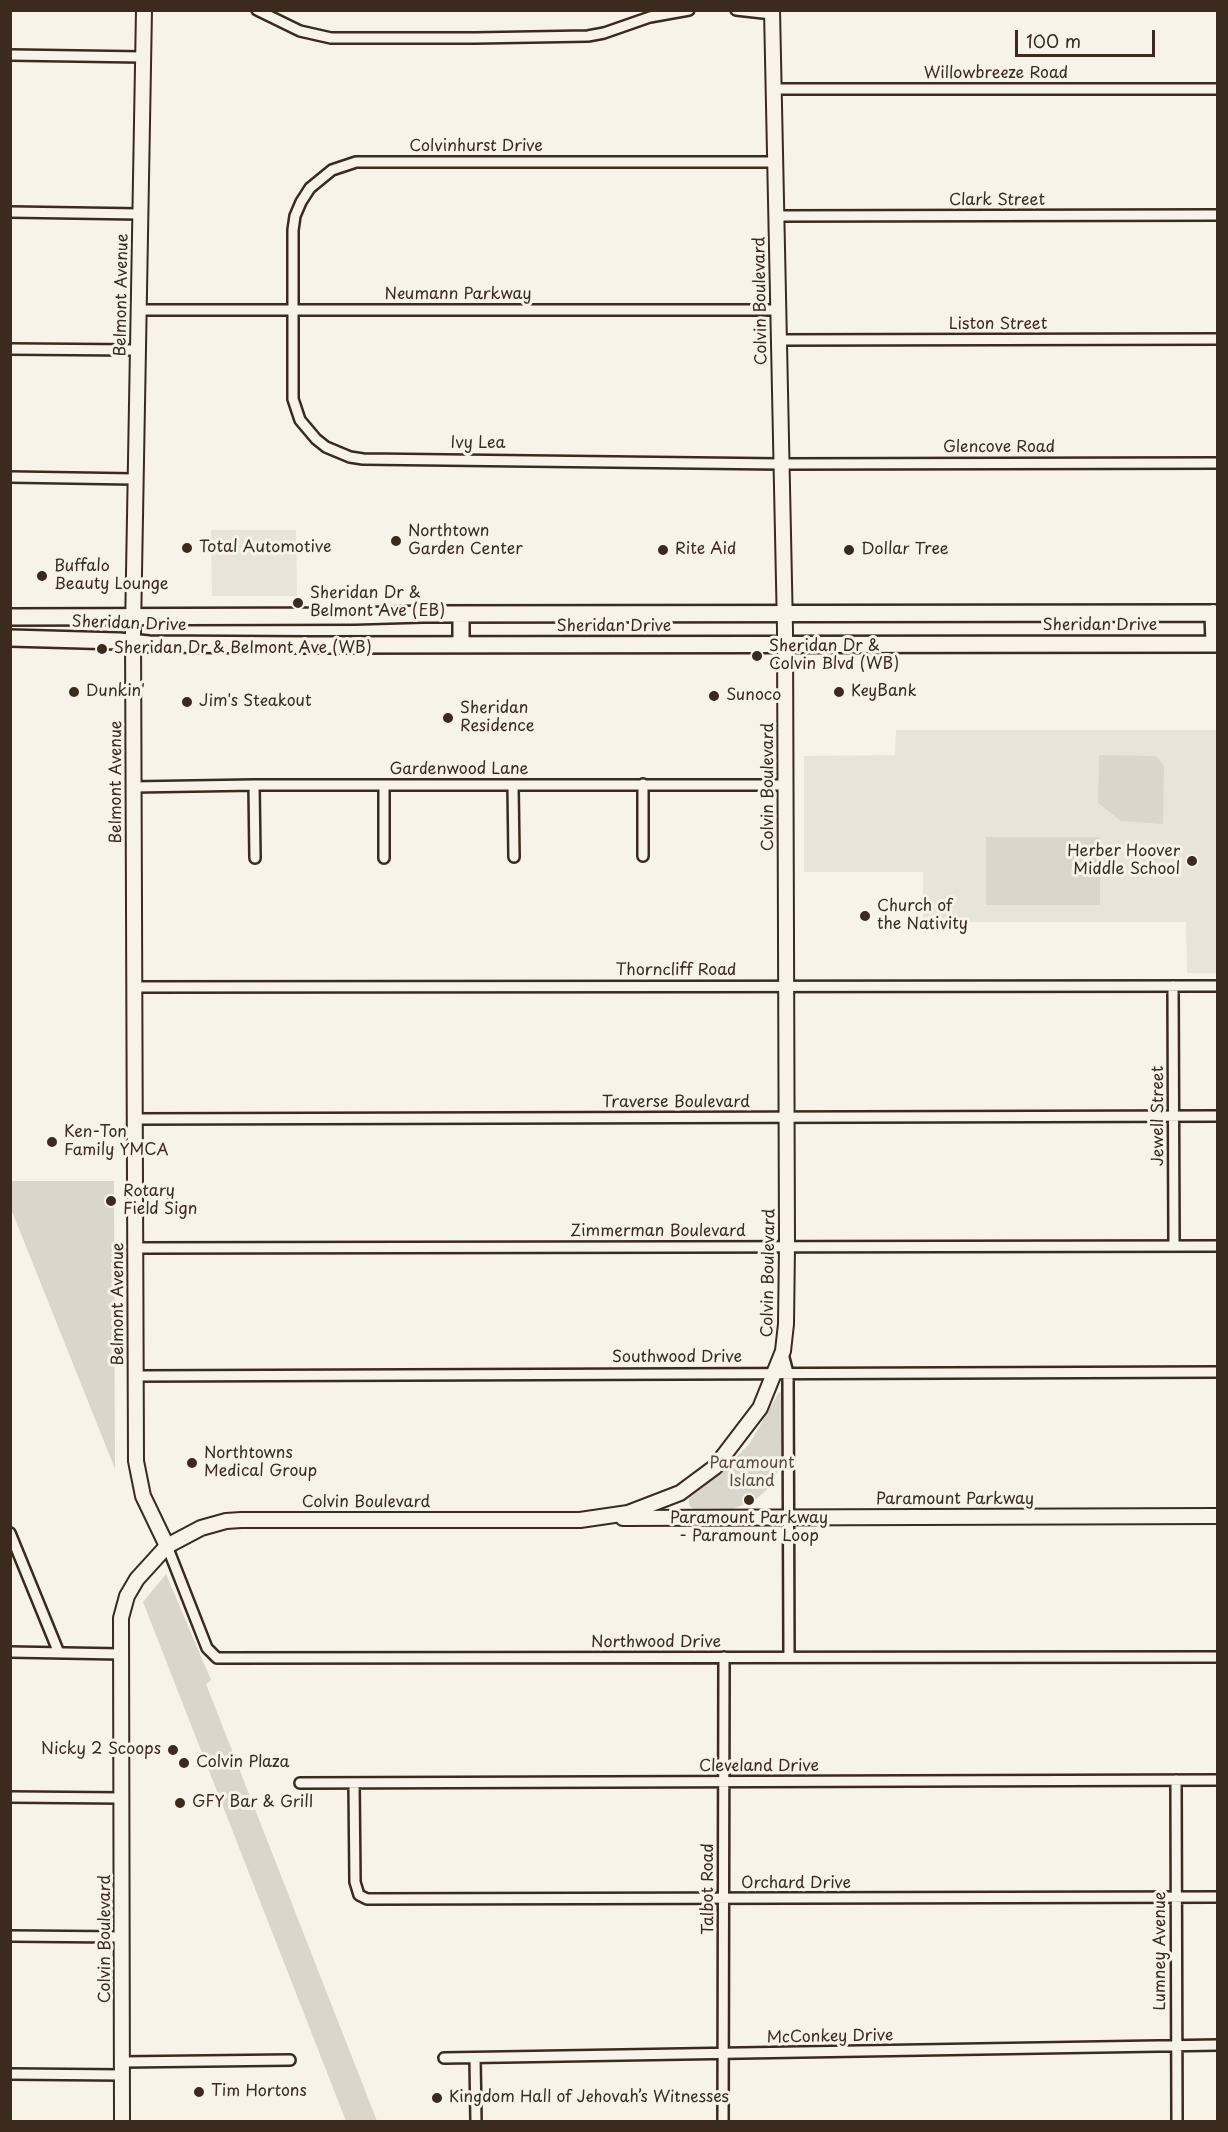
<!DOCTYPE html>
<meta charset="utf-8">
<style>
body{margin:0}
#map{position:relative;width:1228px;height:2132px;overflow:hidden;background:#f7f3e8;font-family:"Playpen Sans",sans-serif}
canvas{display:block}
.frame{position:absolute;inset:0;border:12px solid #3b2a1e;pointer-events:none}
.scale{position:absolute;left:1015px;top:30px;width:140px;height:27px;box-sizing:border-box;border:3px solid #3b2a1e;border-top:0;padding-left:8px;font-size:18px;line-height:21px;white-space:nowrap;color:#3b2a1e;-webkit-text-stroke:4px #f7f3e8;paint-order:stroke}
</style>
<div id="map">
<canvas width="1228" height="2132"></canvas>
<div class="frame"></div>
<div class="scale">100 m</div>
</div>
<script>
const g = document.querySelector('canvas').getContext('2d');
g.lineJoin = 'round';
function fillPath(path, color) {
  g.fillStyle = color;
  g.fill(path, 'evenodd');
}
function toPath(rows) {
  const path = new Path2D();
  for (const r of rows) {
    path.moveTo(r[0], r[1]);
    for (let i = 2; i < r.length; i += 2) path.lineTo(r[i], r[i + 1]);
  }
  return path;
}
function stroke(path, color, width, dash) {
  g.strokeStyle = color;
  g.lineWidth = width;
  g.lineCap = dash ? 'butt' : 'round';
  g.setLineDash(dash || []);
  g.stroke(path);
}
function drawText(font, color, halo, rows, align = 'center') {
  g.font = font + ' "Playpen Sans",sans-serif';
  g.lineWidth = 6;
  g.setLineDash([]);
  g.textBaseline = 'middle';
  g.strokeStyle = halo;
  g.fillStyle = color;
  for (const [text, x, y, turn = 0] of rows) {
    g.save();
    g.translate(x, y);
    g.rotate((+turn || 0) * Math.PI / 180);
    g.textAlign = isNaN(turn) ? turn : align;
    if (halo) g.strokeText(text, 0, 0);
    g.fillText(text, 0, 0);
    g.restore();
  }
}
fillPath(toPath([
 [211,530,296,530,297,596,212,596],
 [896,730,1217,730,1217,973,1187,973,1186,922,923,922,923,872,804,872,804,756,895,755]
]), '#e9e4d9');
fillPath(toPath([
 [1099,755,1156,756,1164,766,1163,824,1121,821,1098,803],
 [986,837,1100,837,1100,905,986,905],
 [11,1181,114,1181,115,1469,11,1209],
 [779,1392,782,1393,781,1462,772,1485,754,1501,732,1509,693,1509,689,1505,689,1498,724,1470,750,1443],
 [166,1574,211,1680,206,1684,377,2121,346,2121,143,1602]
]), '#dbd6cb');
const street = toPath([
 [257,10,300,31,331,38,475,38,588,36,604,33,650,17,689,10],
 [736,10,772,14],
 [10,55,143,57],
 [774,89,1218,89],
 [775,162,356,162,332,170,310,188,301,202,295,216,293,230,293,399,300,420,316,439,326,447,350,457,363,459,780,464,1218,463],
 [10,212,140,214],
 [776,216,1218,215],
 [138,310,778,310],
 [778,340,1218,339],
 [10,349,137,350],
 [10,477,134,479],
 [254,785,255,858],
 [384,785,384,858],
 [513,785,514,857],
 [133,787,254,785,785,785],
 [643,856,643,784],
 [1173,986,1174,1246],
 [134,987,1218,986],
 [135,1119,1218,1116],
 [136,1248,1218,1246],
 [783,1354,788,1373,789,1657],
 [136,1376,1218,1372],
 [10,1533,59,1653],
 [167,1546,207,1648,217,1658,1218,1657],
 [10,1652,121,1654],
 [1176,1780,1177,2122],
 [300,1783,1218,1780],
 [354,1783,355,1882,359,1895,367,1899,1218,1897],
 [10,1797,122,1798],
 [10,1936,122,1937],
 [444,2058,1218,2045],
 [475,2058,476,2122],
 [122,2062,290,2060],
 [10,2074,122,2075],
 [723,2122,724,1657]
]);
const secondary = toPath([
 [144,10,133,629,136,1461,143,1496,167,1546],
 [623,1518,1218,1516],
 [122,2122,121,1618,127,1596,137,1579,167,1546,201,1528,226,1521,241,1520,580,1520,628,1513,680,1493,715,1467,760,1408,783,1351,786,1324,787,1247,785,629,772,10]
]);
const primary = toPath([
 [1213,613,1214,644],
 [10,617,355,616,423,614,1218,613],
 [10,638,119,641,149,644,308,645,1218,644],
 [461,645,461,614]
]);
stroke(street, '#3b2a1e', 14);
stroke(secondary, '#3b2a1e', 18);
stroke(primary, '#3b2a1e', 20);
stroke(street, '#f7f3e8', 9);
stroke(secondary, '#f7f3e8', 14);
stroke(primary, '#f7f3e8', 15);
for (const [x, y, r, color] of [
 [396,541,6,"#3b2a1e"],
 [187,548,6,"#3b2a1e"],
 [663,550,6,"#3b2a1e"],
 [849,550,6,"#3b2a1e"],
 [42,576,6,"#3b2a1e"],
 [298,603,6,"#3b2a1e"],
 [102,649,6,"#3b2a1e"],
 [757,656,6,"#3b2a1e"],
 [74,692,6,"#3b2a1e"],
 [839,692,6,"#3b2a1e"],
 [714,696,6,"#3b2a1e"],
 [187,702,6,"#3b2a1e"],
 [448,718,6,"#3b2a1e"],
 [1192,861,6,"#3b2a1e"],
 [865,916,6,"#3b2a1e"],
 [52,1142,6,"#3b2a1e"],
 [111,1201,6,"#3b2a1e"],
 [192,1463,6,"#3b2a1e"],
 [749,1500,6,"#3b2a1e"],
 [173,1750,6,"#3b2a1e"],
 [184,1763,6,"#3b2a1e"],
 [180,1803,6,"#3b2a1e"],
 [199,2092,6,"#3b2a1e"],
 [437,2098,6,"#3b2a1e"]
]) {
  const dot = new Path2D();
  dot.arc(x, y, r, 0, 2 * Math.PI);
  g.fillStyle = color;
  g.fill(dot);
  stroke(dot, '#f7f3e8', 2);
}
drawText('16px', '#3b2a1e', '#f7f3e8', [
 ["Willowbreeze Road",996,74],
 ["Colvinhurst Drive",476,147],
 ["Clark Street",997,201],
 ["Belmont Avenue",122,295,-89],
 ["Neumann Parkway",458,295],
 ["Colvin Boulevard",761,301,-91],
 ["Liston Street",998,325],
 ["Ivy Lea",478,444],
 ["Glencove Road",999,448],
 ["Sheridan Drive",129,624,2],
 ["Sheridan Drive",1100,626],
 ["Sheridan Drive",614,627],
 ["Gardenwood Lane",459,770],
 ["Belmont Avenue",117,782,-90],
 ["Colvin Boulevard",769,787,-90],
 ["Thorncliff Road",676,971],
 ["Traverse Boulevard",676,1103],
 ["Jewell Street",1159,1116,-90],
 ["Zimmerman Boulevard",658,1232],
 ["Colvin Boulevard",769,1273,-89],
 ["Belmont Avenue",119,1304,-90],
 ["Southwood Drive",677,1358],
 ["Paramount Parkway",955,1500],
 ["Colvin Boulevard",366,1503],
 ["Northwood Drive",656,1643],
 ["Cleveland Drive",759,1767],
 ["Orchard Drive",796,1884],
 ["Talbot Road",709,1889,-90],
 ["Colvin Boulevard",106,1939,-90],
 ["Lumney Avenue",1161,1951,-90],
 ["McConkey Drive",830,2037,-1]
]);
drawText('16px', '#3b2a1e', '#f7f3e8', [
 ["Northtown",408,532],
 ["Garden Center",408,550],
 ["Total Automotive",199,548],
 ["Rite Aid",675,550],
 ["Dollar Tree",861,550],
 ["Buffalo",54,567],
 ["Beauty Lounge",54,585],
 ["Sheridan Dr &",310,594],
 ["Belmont Ave (EB)",310,612],
 ["Sheridan Dr &",769,647],
 ["Colvin Blvd (WB)",769,665],
 ["Sheridan Dr & Belmont Ave (WB)",114,649],
 ["Dunkin'",86,692],
 ["KeyBank",851,692],
 ["Sunoco",726,696],
 ["Jim's Steakout",199,702],
 ["Sheridan",460,709],
 ["Residence",460,727],
 ["Herber Hoover",1180,852,"right"],
 ["Middle School",1180,870,"right"],
 ["Church of",877,907],
 ["the Nativity",877,925],
 ["Ken-Ton",64,1133],
 ["Family YMCA",64,1151],
 ["Rotary",123,1192],
 ["Field Sign",123,1210],
 ["Northtowns",204,1454],
 ["Medical Group",204,1472],
 ["Paramount Parkway",749,1519,"center"],
 ["- Paramount Loop",749,1537,"center"],
 ["Nicky 2 Scoops",161,1750,"right"],
 ["Colvin Plaza",196,1763],
 ["GFY Bar & Grill",192,1803],
 ["Tim Hortons",211,2092],
 ["Kingdom Hall of Jehovah’s Witnesses",449,2098]
], 'left');
drawText('16px', '#5b4c41', '#f7f3e8', [
 ["Paramount",752,1464],
 ["Island",752,1482]
]);
</script>
